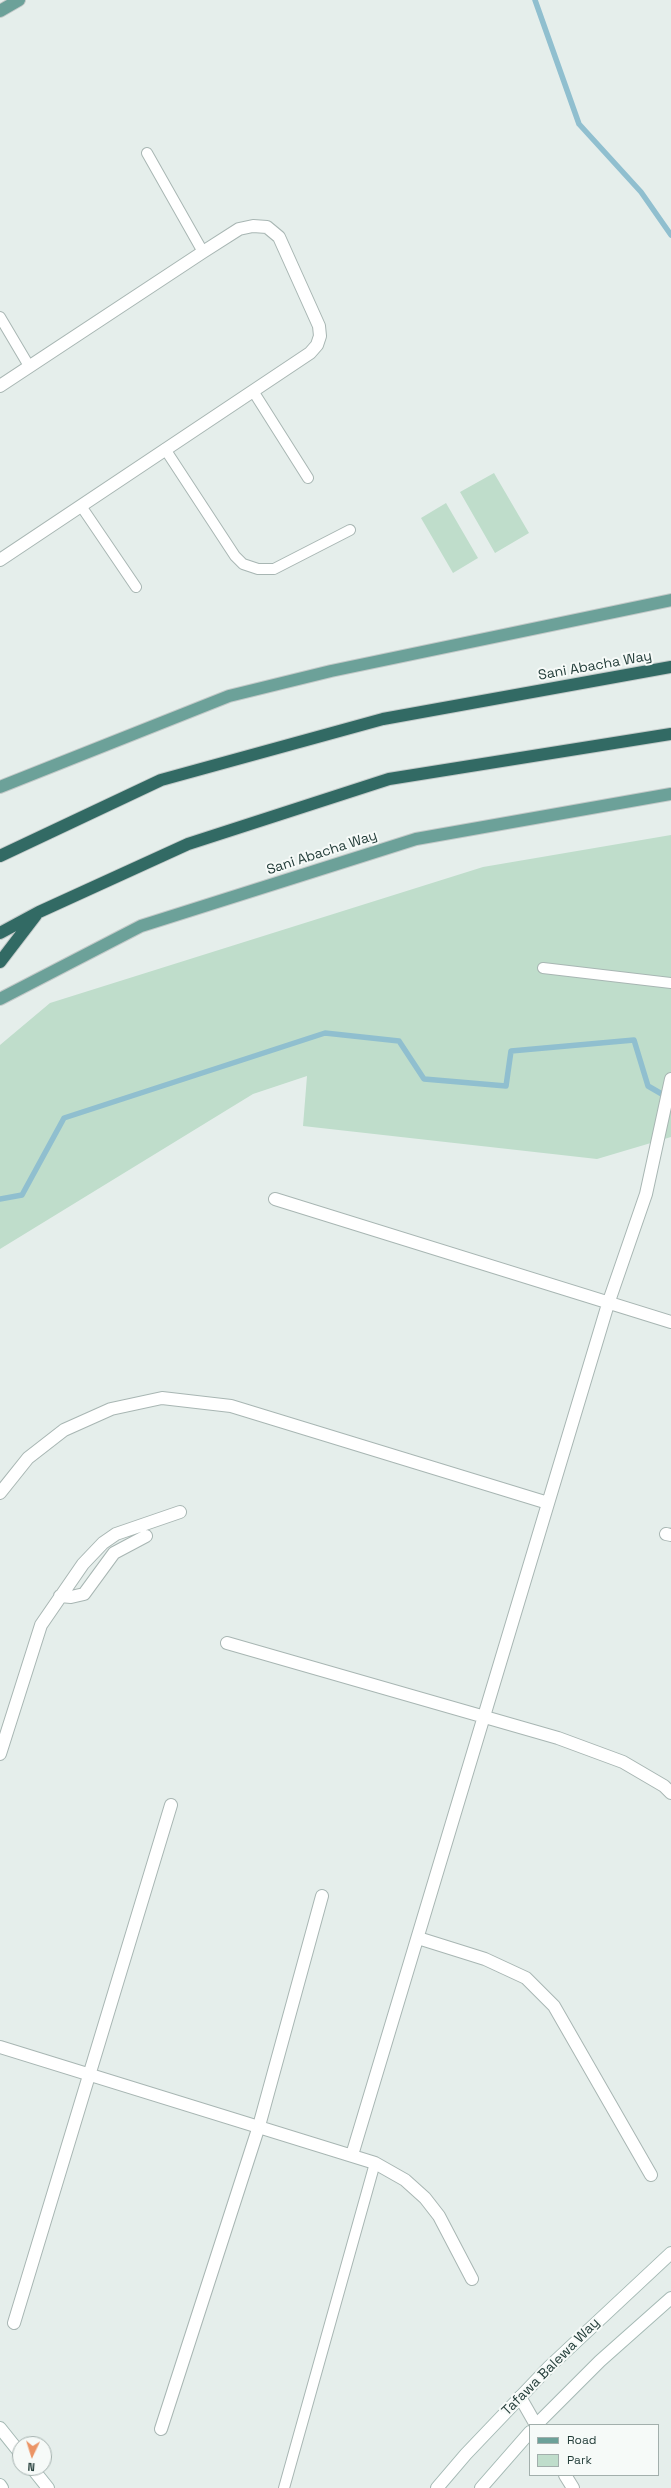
<!DOCTYPE html>
<style>
body{margin:0}
#map{position:relative;width:671px;height:2488px;overflow:hidden;background:#e5eeeb;font-family:"Space Grotesk",sans-serif}
canvas{display:block}
.legend{position:absolute;left:529px;top:2424px;width:130px;height:52px;box-sizing:border-box;background:#f6faf8;border:1px solid #a2afac;margin:0;padding:5px 7px;list-style:none;font-size:12px;color:#253f3b}
.legend li{display:flex;align-items:center;gap:8px;height:20px}
.legend b{width:20px;border:1px solid #a2afac}
.north{position:absolute;left:12px;top:2436px;width:40px;height:40px;box-sizing:border-box;background:#f6faf8;border:1px solid #a2afac;border-radius:50%;rotate:184deg;font-size:11px;font-weight:700;line-height:16px;text-align:center;color:#253f3b}
.north::after{content:'';display:block;margin:auto;width:14px;height:18px;background:#eb9465;clip-path:polygon(50% 0,100% 100%,50% 72%,0 100%)}
</style>
<div id="map">
<canvas width="671" height="2488"></canvas>
<ul class="legend">
<li><b style="height:5px;background:#6ca199"></b>Road</li>
<li><b style="height:11px;background:#bfddcb"></b>Park</li>
</ul>
<div class="north">N</div>
</div>
<script>
const g = document.querySelector('canvas').getContext('2d');
g.lineJoin = 'round';
function fillPath(path, color) {
  g.fillStyle = color;
  g.fill(path, 'evenodd');
}
function toPath(rows) {
  const path = new Path2D();
  for (const r of rows) {
    path.moveTo(r[0], r[1]);
    for (let i = 2; i < r.length; i += 2) path.lineTo(r[i], r[i + 1]);
  }
  return path;
}
function stroke(path, color, width, dash) {
  g.strokeStyle = color;
  g.lineWidth = width;
  g.lineCap = dash ? 'butt' : 'round';
  g.setLineDash(dash || []);
  g.stroke(path);
}
function drawText(font, color, halo, rows, align = 'center') {
  g.font = font + ' "Space Grotesk",sans-serif';
  g.lineWidth = 4;
  g.setLineDash([]);
  g.textBaseline = 'middle';
  g.strokeStyle = halo;
  g.fillStyle = color;
  for (const [text, x, y, turn = 0] of rows) {
    g.save();
    g.translate(x, y);
    g.rotate((+turn || 0) * Math.PI / 180);
    g.textAlign = isNaN(turn) ? turn : align;
    if (halo) g.strokeText(text, 0, 0);
    g.fillText(text, 0, 0);
    g.restore();
  }
}
fillPath(toPath([
 [494,473,529,533,495,553,460,492],
 [446,503,478,558,453,573,421,518],
 [671,835,671,1137,597,1159,303,1126,307,1076,253,1094,0,1249,0,1045,50,1003,483,867]
]), '#bfddcb');
stroke(toPath([
 [535,0,579,124,641,192,671,235],
 [0,1199,22,1195,64,1118,325,1033,399,1041,424,1079,506,1086,511,1051,634,1040,648,1086,667,1097]
]), '#90bfcf', 5.5);
const service = toPath([
 [147,153,203,252],
 [0,317,29,366],
 [253,391,308,478],
 [165,449,235,556,243,564,258,569,274,569,350,530],
 [81,506,136,587],
 [543,968,671,983],
 [284,2488,375,2163]
]);
const minor = toPath([
 [0,386,203,252,239,229,253,226,267,227,279,237,319,326,320,336,317,345,310,353,0,560],
 [275,1199,671,1322],
 [0,1493,28,1458,64,1430,111,1409,162,1398,231,1406,548,1503],
 [666,1534,671,1535],
 [60,1596,71,1597,84,1594,114,1553,146,1536],
 [227,1643,558,1738,623,1762,664,1786,671,1793],
 [0,1754,41,1625,83,1564,103,1543,116,1534,180,1512],
 [418,1938,485,1959,526,1978,554,2006,651,2175],
 [0,2047,375,2163,405,2180,425,2198,439,2216,472,2279],
 [352,2155,608,1304,646,1194,671,1079],
 [14,2323,171,1805],
 [520,2397,536,2425],
 [161,2429,259,2126,322,1896],
 [565,2475,573,2488]
]);
const secondary = toPath([
 [536,2425,600,2361,671,2298],
 [0,2428,20,2453],
 [32,2468,48,2488],
 [0,2485,2,2488],
 [437,2488,466,2454,549,2367,671,2253],
 [481,2488,530,2432]
]);
const primary = toPath([
 [0,11,19,0],
 [0,787,229,696,331,671,671,600],
 [0,999,141,926,416,839,671,794]
]);
const motorway = toPath([
 [0,856,161,780,383,719,671,667],
 [0,933,39,912,188,844,389,779,671,734],
 [0,962,36,915]
]);
stroke(service, '#a8b6b3', 12);
stroke(minor, '#a8b6b3', 14);
stroke(secondary, '#a4b9b4', 14);
stroke(primary, '#c2c9c8', 14);
stroke(motorway, '#c2c9c8', 14);
stroke(service, '#fff', 10);
stroke(minor, '#fff', 12);
stroke(secondary, '#fff', 12);
stroke(primary, '#6ca199', 12);
stroke(motorway, '#326a64', 12);
drawText('14px', '#253f3b', '#f6faf8', [
 ["Sani Abacha Way",595,666,-10],
 ["Sani Abacha Way",322,853,-18],
 ["Tafawa Balewa Way",551,2367,-45]
]);
</script>
